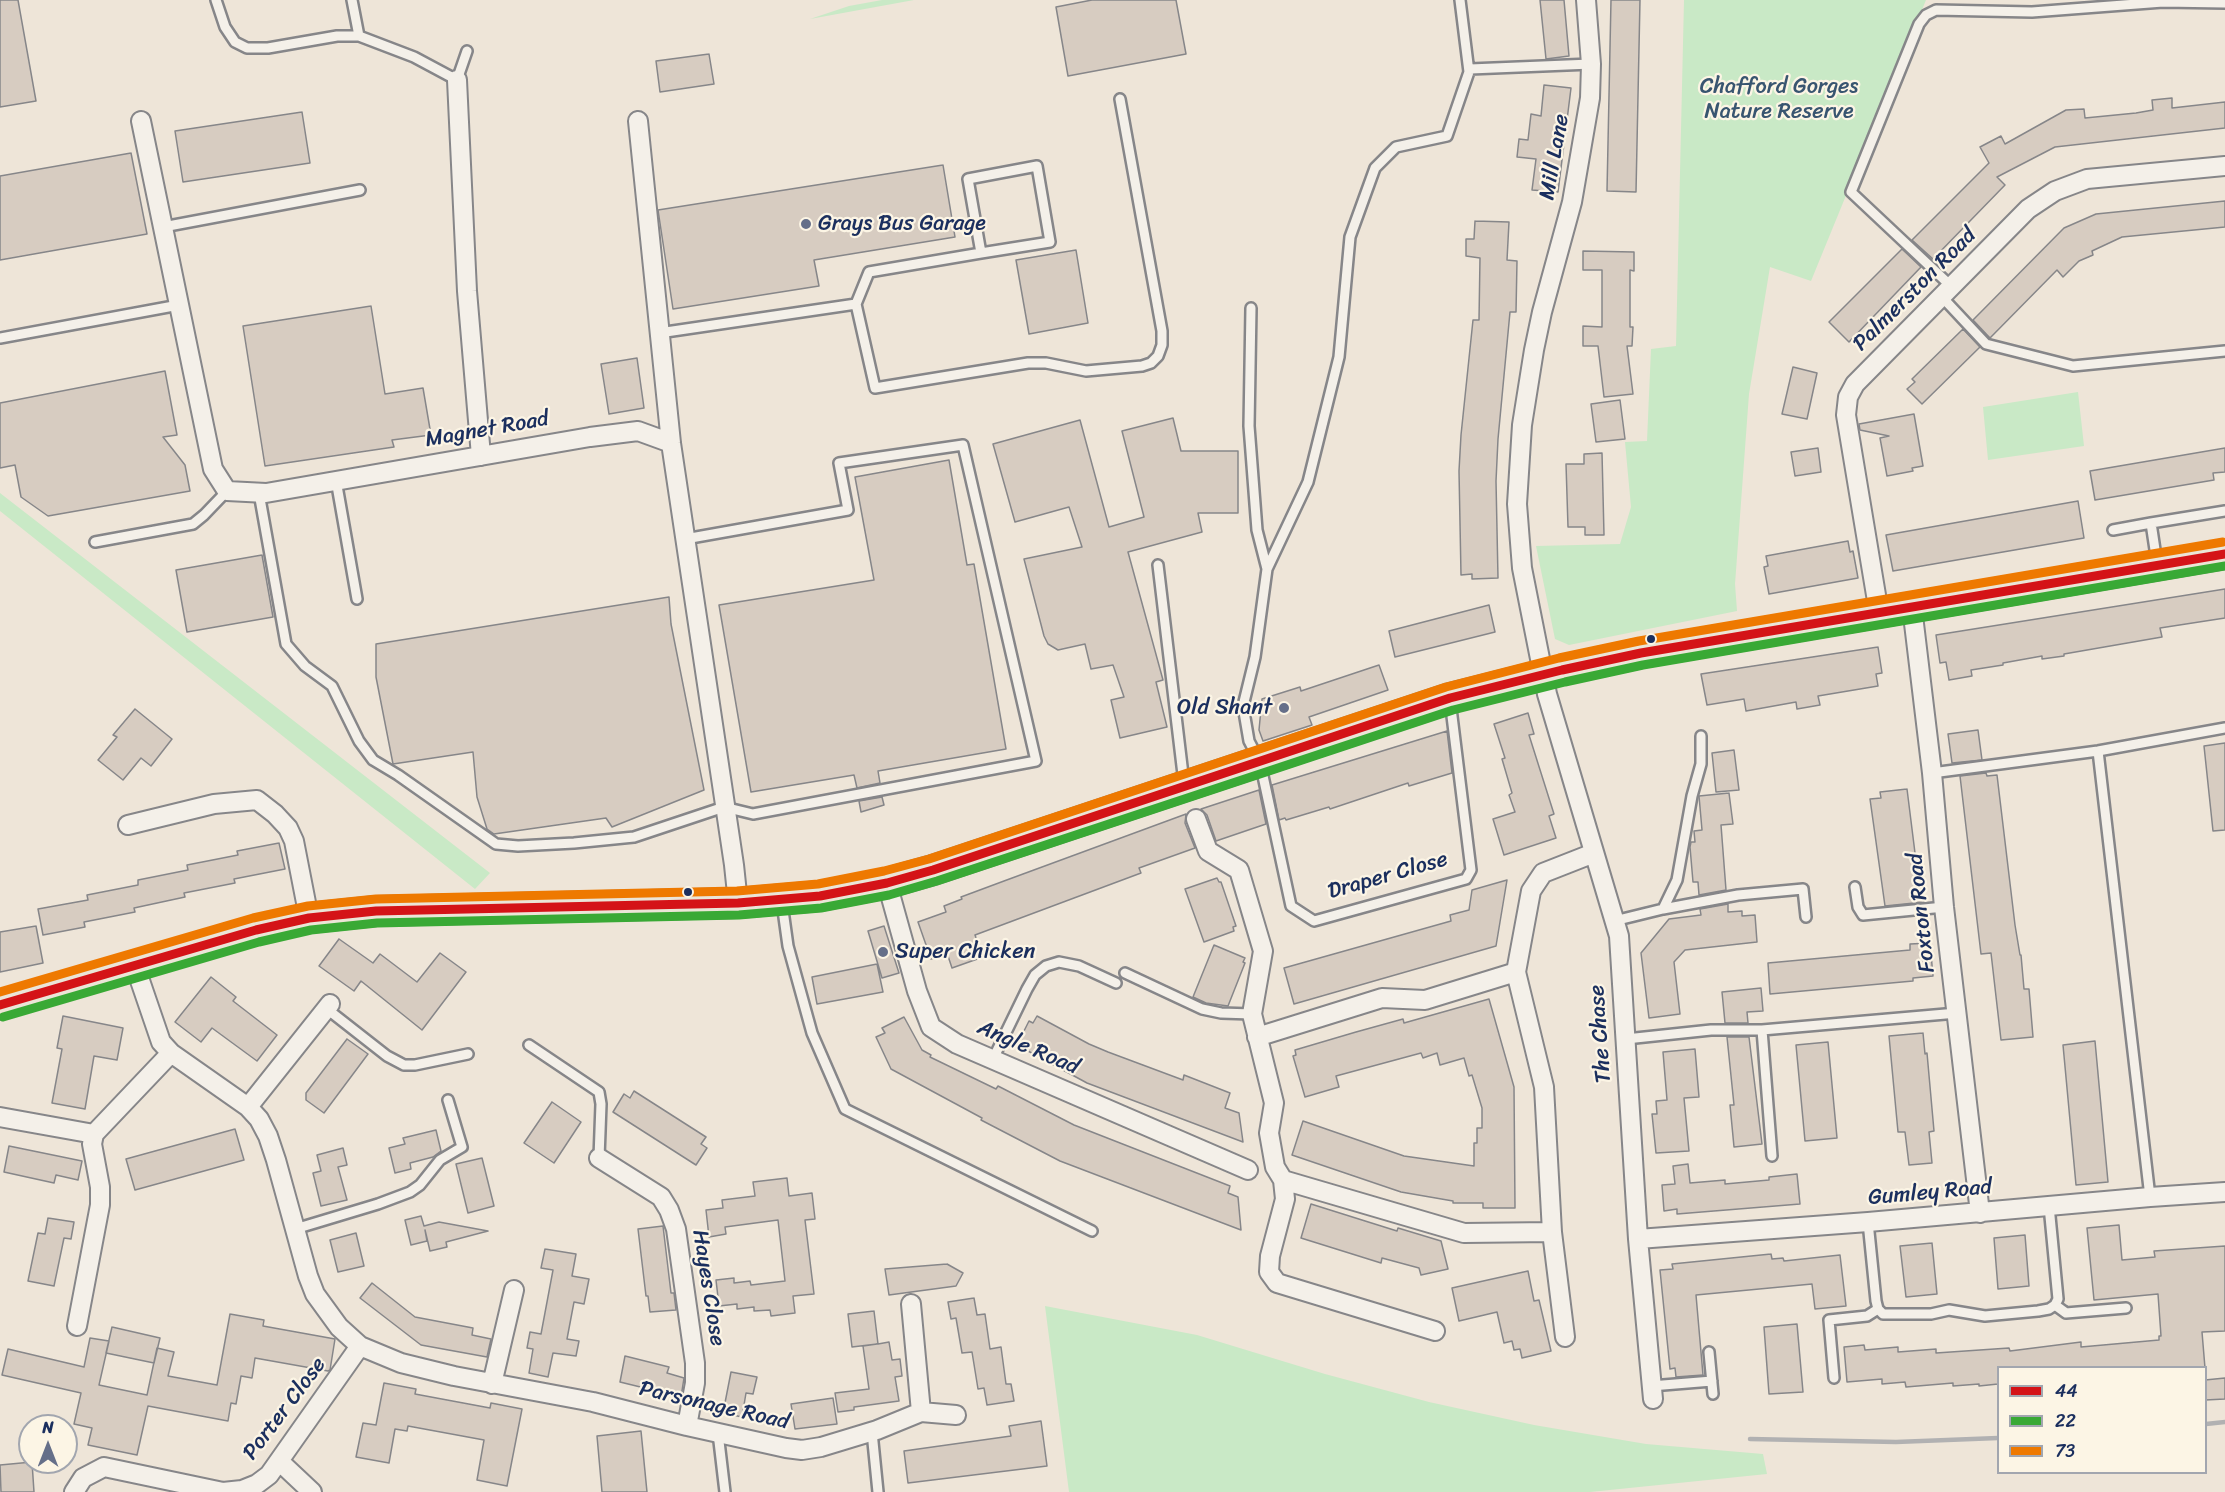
<!DOCTYPE html>
<style>
body{margin:0}
#map{position:relative;width:2225px;height:1492px;overflow:hidden;background:#eee5d8;font-family:Sriracha,sans-serif}
canvas{display:block}
.legend{position:absolute;left:1997px;top:1366px;width:210px;height:108px;box-sizing:border-box;background:#fcf5e5;border:2px solid #a2a6af;margin:0;padding:8px 10px;list-style:none;font-size:18px;color:#1b2f5e}
.legend li{display:flex;align-items:center;gap:12px;height:30px}
.legend b{width:30px;border:2px solid #a2a6af}
.north{position:absolute;left:18px;top:1414px;width:60px;height:60px;box-sizing:border-box;background:#fcf5e5;border:2px solid #a2a6af;border-radius:50%;rotate:0deg;font-size:16px;font-weight:700;line-height:24px;text-align:center;color:#1b2f5e}
.north::after{content:'';display:block;margin:auto;width:21px;height:27px;background:#656f89;clip-path:polygon(50% 0,100% 100%,50% 72%,0 100%)}
</style>
<div id="map">
<canvas width="2225" height="1492"></canvas>
<ul class="legend">
<li><b style="height:8px;background:#d41317"></b>44</li>
<li><b style="height:8px;background:#39a935"></b>22</li>
<li><b style="height:8px;background:#ee7900"></b>73</li>
</ul>
<div class="north">N</div>
</div>
<script>
const g = document.querySelector('canvas').getContext('2d');
g.lineJoin = 'round';
function fillPath(path, color) {
  g.fillStyle = color;
  g.fill(path, 'evenodd');
}
function toPath(rows) {
  const path = new Path2D();
  for (const r of rows) {
    path.moveTo(r[0], r[1]);
    for (let i = 2; i < r.length; i += 2) path.lineTo(r[i], r[i + 1]);
  }
  return path;
}
function stroke(path, color, width, dash) {
  g.strokeStyle = color;
  g.lineWidth = width;
  g.lineCap = dash ? 'butt' : 'round';
  g.setLineDash(dash || []);
  g.stroke(path);
}
function drawText(font, color, halo, rows, align = 'center') {
  g.font = font + ' Sriracha,sans-serif';
  g.lineWidth = 4.5;
  g.setLineDash([]);
  g.textBaseline = 'middle';
  g.strokeStyle = halo;
  g.fillStyle = color;
  for (const [text, x, y, turn = 0] of rows) {
    g.save();
    g.translate(x, y);
    g.rotate((+turn || 0) * Math.PI / 180);
    g.textAlign = isNaN(turn) ? turn : align;
    if (halo) g.strokeText(text, 0, 0);
    g.fillText(text, 0, 0);
    g.restore();
  }
}
fillPath(toPath([
 [882,0,914,0,810,19,849,6],
 [1684,0,1926,0,1811,281,1770,267,1749,394,1735,584,1737,611,1569,645,1555,639,1536,546,1620,544,1631,507,1625,442,1647,441,1651,349,1676,346],
 [2078,392,2084,446,1988,460,1983,407],
 [0,493,490,873,475,889,0,511],
 [1045,1306,1197,1335,1325,1374,1429,1402,1534,1425,1646,1444,1763,1454,1767,1474,1590,1492,1069,1492]
]), '#c9e9c6');
const building = toPath([
 [0,0,18,0,36,101,0,107,0,0],
 [1092,0,1176,0,1186,54,1068,76,1056,7,1092,0],
 [1540,0,1564,0,1569,56,1546,59,1540,0],
 [1611,0,1640,0,1636,192,1607,191,1611,0],
 [709,54,714,84,660,92,656,61,709,54],
 [1544,85,1571,88,1558,192,1532,190,1536,159,1517,157,1519,139,1528,140,1531,114,1541,116,1544,85],
 [2172,98,2172,108,2225,102,2225,128,2055,147,1997,177,2005,185,1933,259,1912,240,1989,163,1980,147,2001,136,2005,144,2066,110,2084,109,2085,118,2136,113,2153,110,2152,100,2172,98],
 [302,112,310,163,183,182,175,131,302,112],
 [131,153,147,234,0,260,0,176,131,153],
 [943,165,955,237,814,260,819,286,673,309,658,210,943,165],
 [2225,201,2225,227,2122,237,2092,251,2093,255,2079,261,2063,277,2057,270,1990,338,1973,320,2064,228,2096,214,2225,201],
 [1475,221,1509,222,1507,260,1517,261,1516,312,1510,312,1498,439,1496,481,1498,578,1472,579,1472,574,1461,575,1459,471,1461,435,1473,320,1479,320,1480,258,1466,256,1466,239,1474,239,1475,221],
 [1902,249,1921,267,1849,342,1829,322,1902,249],
 [1076,250,1088,323,1029,334,1016,260,1076,250],
 [1583,251,1634,252,1634,271,1630,270,1630,327,1633,327,1632,346,1627,346,1633,394,1604,397,1598,346,1583,346,1583,326,1602,327,1602,270,1583,270,1583,251],
 [371,306,385,394,423,388,431,435,392,440,394,447,265,466,243,326,371,306],
 [1963,329,1980,347,1922,404,1907,389,1915,382,1912,379,1963,329],
 [637,358,644,408,609,414,601,364,637,358],
 [1793,367,1817,373,1807,419,1782,414,1793,367],
 [165,371,177,435,163,437,185,465,190,491,48,516,21,497,15,465,0,468,0,403,165,371],
 [1620,400,1625,439,1596,442,1591,404,1620,400],
 [1914,414,1923,466,1912,468,1913,471,1887,476,1880,438,1889,436,1860,430,1859,424,1914,414],
 [1173,418,1181,451,1238,451,1238,513,1198,513,1202,532,1128,552,1163,680,1156,682,1167,727,1120,738,1111,700,1124,697,1113,665,1091,669,1085,644,1058,650,1048,644,1044,636,1024,559,1082,547,1069,507,1015,522,993,444,1080,420,1109,527,1144,517,1122,431,1173,418],
 [1818,448,1821,472,1795,476,1791,452,1818,448],
 [2225,448,2225,472,2213,473,2214,480,2095,500,2090,471,2225,448],
 [1602,453,1604,535,1585,535,1585,527,1568,527,1566,464,1584,464,1584,454,1602,453],
 [949,460,967,565,974,564,1006,749,878,771,880,783,857,788,854,775,751,792,719,605,874,580,855,477,949,460],
 [2078,501,2084,538,1893,571,1886,535,2078,501],
 [1848,541,1850,552,1853,551,1858,578,1769,594,1764,567,1768,566,1766,556,1848,541],
 [262,555,273,617,187,632,176,570,262,555],
 [2225,589,2225,618,2160,628,2162,637,2064,654,2064,656,2042,659,2042,656,2003,663,2003,665,1971,670,1972,676,1949,680,1946,662,1940,663,1936,635,2225,589],
 [669,597,671,624,704,790,612,827,606,818,494,834,487,829,477,797,473,752,393,764,376,677,376,644,669,597],
 [1489,605,1495,632,1395,657,1389,631,1489,605],
 [1878,647,1882,673,1876,674,1878,686,1818,696,1820,705,1797,709,1796,702,1746,711,1744,699,1707,705,1701,674,1878,647],
 [1379,665,1388,690,1309,717,1312,725,1263,741,1259,730,1262,699,1300,687,1301,691,1379,665],
 [135,709,172,739,151,766,141,758,123,780,98,760,117,737,113,735,135,709],
 [1528,713,1534,734,1529,735,1554,814,1549,816,1556,838,1504,855,1493,819,1515,812,1509,795,1512,793,1502,759,1505,758,1494,724,1528,713],
 [1978,730,1982,760,1952,763,1948,734,1978,730],
 [1447,731,1452,773,1409,786,1408,783,1330,809,1329,807,1286,820,1285,818,1279,820,1272,785,1447,731],
 [2225,743,2225,830,2213,831,2204,746,2225,743],
 [1734,750,1739,790,1716,792,1712,753,1734,750],
 [1986,773,1987,776,1997,775,2015,925,2020,955,2021,955,2024,989,2029,989,2033,1037,2001,1040,1991,953,1981,954,1960,776,1986,773],
 [1907,789,1917,869,1920,869,1924,902,1885,906,1870,799,1881,798,1880,792,1907,789],
 [1259,790,1266,824,1216,841,1207,815,1201,809,1259,790],
 [1729,793,1733,824,1721,825,1726,890,1699,895,1698,882,1693,882,1690,847,1691,842,1695,842,1694,831,1702,830,1699,796,1729,793],
 [882,797,884,805,861,812,859,801,882,797],
 [1186,814,1185,823,1195,848,1139,868,1141,873,975,935,983,957,952,968,947,953,931,959,918,922,946,912,944,906,962,899,961,897,1004,881,1186,814],
 [279,843,285,869,234,879,235,883,184,893,185,897,134,908,135,912,84,922,85,927,43,935,38,909,88,900,87,895,138,885,138,880,188,870,187,865,238,855,237,851,279,843],
 [1217,878,1219,882,1221,882,1236,926,1233,927,1234,931,1204,942,1185,889,1217,878],
 [1507,880,1496,946,1294,1004,1284,968,1451,921,1450,915,1469,910,1472,890,1507,880],
 [1728,904,1728,912,1742,911,1742,916,1755,915,1757,942,1685,950,1674,962,1680,1014,1649,1018,1641,953,1669,919,1701,915,1700,909,1728,904],
 [36,926,43,963,0,972,0,932,36,926],
 [884,926,899,973,882,978,868,931,884,926],
 [339,939,373,963,380,954,417,982,440,953,466,972,422,1030,361,981,354,991,319,966,339,939],
 [1930,943,1933,976,1913,978,1913,981,1770,994,1768,963,1910,950,1910,944,1930,943],
 [1214,945,1245,958,1243,962,1245,963,1228,1006,1206,1003,1193,997,1214,945],
 [877,964,883,992,817,1004,812,977,877,964],
 [211,977,236,997,233,1001,277,1035,257,1061,212,1028,201,1042,175,1022,211,977],
 [1761,988,1763,1011,1747,1012,1748,1023,1725,1023,1722,992,1761,988],
 [1489,999,1514,1087,1515,1208,1483,1208,1483,1203,1453,1203,1453,1201,1401,1192,1292,1155,1303,1121,1404,1156,1474,1166,1474,1143,1477,1143,1477,1128,1482,1128,1482,1108,1472,1075,1469,1076,1464,1058,1440,1065,1437,1053,1423,1058,1421,1053,1336,1076,1339,1087,1305,1097,1293,1056,1296,1055,1295,1050,1356,1032,1403,1019,1404,1023,1489,999],
 [63,1016,123,1028,117,1060,94,1056,85,1109,52,1103,62,1049,57,1048,63,1016],
 [1037,1016,1089,1044,1108,1052,1183,1080,1184,1075,1230,1093,1225,1108,1239,1113,1243,1142,1087,1083,1017,1045,1029,1021,1033,1023,1037,1016],
 [904,1017,922,1050,931,1055,930,1057,996,1089,998,1086,1074,1125,1230,1186,1228,1193,1238,1197,1241,1230,1060,1161,981,1120,982,1118,891,1069,876,1037,885,1033,882,1028,904,1017],
 [1923,1033,1925,1054,1927,1053,1934,1131,1929,1132,1932,1163,1909,1165,1905,1132,1898,1132,1889,1036,1923,1033],
 [1727,1037,1749,1037,1762,1144,1734,1147,1730,1105,1734,1105,1727,1037],
 [347,1039,368,1054,324,1113,306,1100,306,1093,347,1039],
 [2095,1041,2108,1182,2076,1185,2063,1045,2095,1041],
 [1828,1042,1837,1138,1805,1141,1796,1045,1828,1042],
 [1695,1049,1699,1097,1684,1098,1689,1151,1656,1153,1652,1114,1657,1114,1656,1101,1667,1100,1663,1052,1695,1049],
 [634,1091,706,1137,701,1144,707,1148,696,1165,613,1112,624,1094,630,1098,634,1091],
 [552,1102,581,1122,554,1163,524,1143,552,1102],
 [235,1129,244,1160,135,1190,126,1159,235,1129],
 [436,1130,441,1151,433,1157,410,1163,411,1169,395,1173,389,1148,405,1144,403,1138,436,1130],
 [9,1146,82,1161,78,1180,56,1175,54,1183,4,1172,9,1146],
 [343,1148,347,1165,338,1167,347,1200,321,1206,313,1173,321,1171,317,1155,343,1148],
 [482,1158,494,1206,468,1213,456,1164,482,1158],
 [1688,1164,1690,1183,1725,1180,1725,1184,1769,1180,1769,1177,1797,1174,1800,1204,1677,1214,1677,1209,1664,1211,1662,1185,1675,1184,1673,1166,1688,1164],
 [787,1178,789,1196,812,1193,815,1219,805,1220,814,1294,793,1296,795,1313,771,1316,770,1310,754,1311,754,1307,737,1309,737,1304,719,1306,716,1280,734,1278,734,1283,750,1281,751,1285,785,1281,778,1220,725,1227,726,1234,709,1237,706,1210,723,1208,722,1200,755,1196,753,1182,787,1178],
 [1311,1204,1397,1231,1398,1228,1441,1241,1448,1269,1421,1275,1419,1268,1382,1258,1381,1263,1301,1238,1311,1204],
 [421,1216,424,1226,439,1222,488,1231,446,1242,447,1247,430,1251,425,1230,427,1241,411,1245,405,1220,421,1216],
 [48,1218,74,1222,71,1239,64,1238,54,1286,28,1281,38,1233,45,1234,48,1218],
 [2119,1225,2122,1260,2155,1257,2154,1251,2225,1246,2225,1331,2202,1332,2205,1368,1998,1368,1998,1384,1979,1386,1979,1384,1953,1386,1953,1383,1906,1387,1905,1382,1882,1384,1882,1379,1847,1382,1844,1347,1864,1345,1865,1350,1898,1347,1898,1352,1936,1349,1936,1353,2009,1348,2010,1351,2081,1342,2081,1347,2159,1340,2159,1336,2161,1336,2158,1294,2094,1300,2087,1228,2119,1225],
 [663,1226,671,1293,674,1293,676,1310,650,1312,648,1296,646,1296,638,1229,663,1226],
 [356,1233,364,1266,338,1272,330,1240,356,1233],
 [2025,1235,2029,1286,1998,1289,1994,1238,2025,1235],
 [1932,1243,1937,1294,1906,1297,1900,1246,1932,1243],
 [545,1249,576,1254,572,1276,589,1279,584,1304,574,1302,567,1339,579,1341,576,1356,553,1353,548,1377,529,1373,533,1349,527,1348,530,1332,541,1334,553,1270,541,1268,545,1249],
 [1771,1254,1772,1259,1783,1258,1784,1261,1840,1255,1846,1306,1815,1309,1812,1284,1696,1295,1703,1375,1676,1377,1675,1368,1670,1369,1660,1270,1673,1269,1672,1264,1771,1254],
 [947,1264,963,1273,956,1286,889,1295,885,1269,947,1264],
 [1528,1271,1534,1301,1539,1300,1551,1351,1522,1358,1520,1349,1514,1350,1512,1341,1504,1343,1497,1312,1459,1321,1452,1288,1528,1271],
 [372,1283,415,1317,473,1328,472,1335,491,1339,487,1357,421,1345,360,1298,372,1283],
 [974,1298,977,1315,985,1314,990,1349,1001,1347,1006,1384,1011,1384,1014,1401,987,1405,984,1388,978,1389,972,1352,962,1353,956,1318,951,1319,948,1302,974,1298],
 [874,1311,878,1344,889,1342,892,1360,900,1359,902,1376,895,1377,899,1401,854,1407,854,1410,838,1412,835,1393,869,1389,863,1346,877,1344,852,1347,848,1314,874,1311],
 [230,1314,264,1320,263,1326,335,1339,330,1370,328,1371,255,1358,252,1378,241,1376,236,1404,231,1403,228,1421,148,1406,137,1455,88,1445,92,1428,74,1424,81,1393,2,1375,8,1349,84,1367,90,1338,109,1341,99,1385,147,1395,157,1348,174,1352,168,1376,217,1385,230,1314],
 [1797,1324,1803,1392,1769,1394,1764,1327,1797,1324],
 [112,1327,160,1338,154,1363,106,1353,112,1327],
 [625,1356,669,1367,667,1373,684,1378,681,1397,620,1382,625,1356],
 [731,1372,757,1377,753,1394,746,1393,742,1417,723,1413,731,1372],
 [2225,1378,2225,1399,2205,1400,2205,1380,2225,1378],
 [384,1383,416,1389,415,1394,490,1408,491,1403,522,1409,507,1486,477,1480,484,1440,408,1426,407,1431,395,1429,389,1463,356,1457,363,1423,376,1425,384,1383],
 [833,1398,837,1424,795,1429,791,1404,833,1398],
 [1041,1421,1047,1466,908,1483,904,1451,1011,1436,1009,1426,1041,1421],
 [641,1431,647,1492,602,1492,597,1436,641,1431],
 [32,1462,34,1492,1,1492,0,1465,32,1462]
]);
fillPath(building, '#d7ccc1');
stroke(building, '#868689', 1.5);
const lane = toPath([
 [216,0,225,27,235,42,247,48,268,48,337,36,359,36,414,57,457,80,467,51],
 [352,0,359,36],
 [1460,0,1469,72],
 [163,227,360,190],
 [1952,287,1851,192,1919,24,1926,15,1936,10,2032,12,2163,2,2225,3],
 [1942,297,1986,344,2073,366,2225,351],
 [856,304,869,272,981,253,1050,242,1037,166,968,179,981,253],
 [1251,308,1249,426,1257,530,1267,569,1255,657,1243,706,1249,741,1260,762,1291,906,1314,921,1466,879,1471,870,1450,700],
 [659,333,856,304,875,388,1028,363,1046,363,1086,371,1142,366,1151,363,1158,356,1162,345,1162,331,1120,99],
 [0,338,179,305],
 [336,480,357,599],
 [259,493,286,644,305,666,332,686,359,741,373,760,398,775,496,844,518,846,574,843,634,837,724,807,753,814,1036,761,963,445,839,463,848,510,685,539],
 [2113,530,2151,523],
 [95,542,193,524,204,515,227,491],
 [2157,563,2151,523,2225,511],
 [1158,565,1184,783],
 [1267,569,1308,482,1339,357,1350,237,1375,168,1396,147,1447,136,1470,69,1591,64],
 [2098,751,2150,1197],
 [1932,773,2098,751,2225,728],
 [1855,887,1858,907,1863,915,1944,907],
 [782,903,788,946,812,1033,845,1109,1092,1231],
 [1663,909,1677,880,1692,796,1701,764,1701,736],
 [1614,921,1663,909,1738,895,1803,889,1806,917],
 [1125,973,1202,1009,1221,1013,1252,1014],
 [327,1009,387,1056,404,1065,415,1065,468,1054],
 [1762,1030,1772,1156],
 [1626,1039,1711,1030,1762,1030,1957,1013],
 [529,1045,599,1092,601,1104,599,1158],
 [993,1059,1027,989,1035,975,1046,966,1059,962,1079,966,1116,983],
 [1868,1222,1876,1301,1878,1309,1883,1314,1931,1314,1949,1310,1985,1316,2038,1311,2049,1309,2055,1305,2058,1299,2049,1206],
 [295,1229,378,1204,410,1192,420,1185,440,1160,462,1147,448,1100],
 [2055,1305,2066,1313,2126,1308],
 [1709,1352,1713,1394],
 [1834,1378,1829,1320,1867,1316,1878,1309],
 [1651,1386,1712,1381],
 [872,1432,878,1492],
 [718,1433,725,1492]
]);
const street = toPath([
 [1586,0,1591,64,1590,98,1572,202,1542,312,1534,350,1522,425,1517,504,1522,568,1547,694,1619,936,1638,1239,1653,1399],
 [457,80,467,291,481,456],
 [141,121,213,469,227,491,266,493,590,437,638,431,671,443],
 [638,121,671,443,734,865,738,903],
 [1912,607,1932,773,1944,907,1980,1213],
 [1879,613,1846,415,1848,397,1855,384,2028,209,2055,191,2087,179,2225,166],
 [1196,819,1208,851,1239,870,1263,951,1252,1014,1274,1103,1269,1133,1275,1167,1283,1180,1285,1199,1270,1256,1269,1272,1277,1283,1435,1331],
 [128,825,214,804,257,800,275,814,288,828,294,841,309,918],
 [887,883,917,991,931,1027,957,1044,1248,1170],
 [135,966,161,1042,171,1053,248,1107,259,1119,268,1136,276,1160,308,1276,315,1294,339,1327,360,1346,401,1363,454,1376,593,1402,687,1426,786,1448,802,1450,821,1447,877,1430,921,1412,956,1415],
 [1516,972,1544,1087,1552,1232,1565,1337],
 [1257,1037,1382,998,1425,1000,1516,972,1531,891,1543,873,1594,853],
 [248,1107,330,1004],
 [0,1117,94,1134,92,1144,100,1187,100,1205,77,1326],
 [94,1134,171,1053],
 [599,1158,661,1197,669,1210,676,1229,695,1363,695,1383,687,1426],
 [1283,1180,1464,1233,1552,1232],
 [1638,1239,1868,1222,2150,1197,2225,1192],
 [911,1304,921,1412],
 [492,1384,514,1290],
 [279,1461,312,1492],
 [74,1492,83,1478,104,1467,223,1492,242,1490,257,1484,269,1475,360,1346]
]);
const primary = toPath([
 [0,1005,256,930,309,918,376,911,738,903,820,896,887,883,933,870,1450,698,1562,670,1641,653,2225,554]
]);
stroke(lane, '#868689', 14);
stroke(street, '#868689', 22);
stroke(primary, '#868689', 32);
stroke(lane, '#f4f0e9', 9);
stroke(street, '#f4f0e9', 18);
stroke(primary, '#ebe5d7', 27);
stroke(toPath([
 [2206,1424,2225,1422],
 [1750,1439,1896,1442,1998,1438]
]), '#b1b1b2', 4.5);
stroke(toPath([
 [0,1005,256,930,309,918,376,911,738,903,820,896,887,883,933,870,1450,698,1562,670,1641,653,2225,554]
]), '#d41317', 9);
stroke(toPath([
 [3,1017,259,942,311,930,377,923,739,915,821,908,889,895,937,881,1453,710,1565,682,1643,665,2225,566]
]), '#39a935', 9);
stroke(toPath([
 [0,992,253,918,308,906,376,899,737,891,818,884,884,871,929,859,1446,687,1559,658,1639,641,2223,542]
]), '#ee7900', 9);
for (const [x, y, r, color] of [
 [806,224,6,"#656f89"],
 [1651,639,5,"#1b2f5e"],
 [1284,708,6,"#656f89"],
 [688,892,5,"#1b2f5e"],
 [883,952,6,"#656f89"]
]) {
  const dot = new Path2D();
  dot.arc(x, y, r, 0, 2 * Math.PI);
  g.fillStyle = color;
  g.fill(dot);
  stroke(dot, '#fcf5e5', 2);
}
drawText('22px', '#385570', '#fcf5e5', [
 ["Chafford Gorges",1779,87],
 ["Nature Reserve",1779,112]
]);
drawText('22px', '#1b2f5e', '#fcf5e5', [
 ["Mill Lane",1555,157,-80],
 ["Palmerston Road",1915,290,-45],
 ["Magnet Road",487,430,-10],
 ["Draper Close",1388,876,-16],
 ["Foxton Road",1922,913,-96],
 ["The Chase",1601,1034,-94],
 ["Angle Road",1028,1048,23],
 ["Gumley Road",1930,1193,-5],
 ["Hayes Close",708,1288,81],
 ["Parsonage Road",714,1406,13],
 ["Porter Close",285,1409,-53]
]);
drawText('22px', '#1b2f5e', '#fcf5e5', [
 ["Grays Bus Garage",818,224],
 ["Old Shant",1272,708,"right"],
 ["Super Chicken",895,952]
], 'left');
</script>
